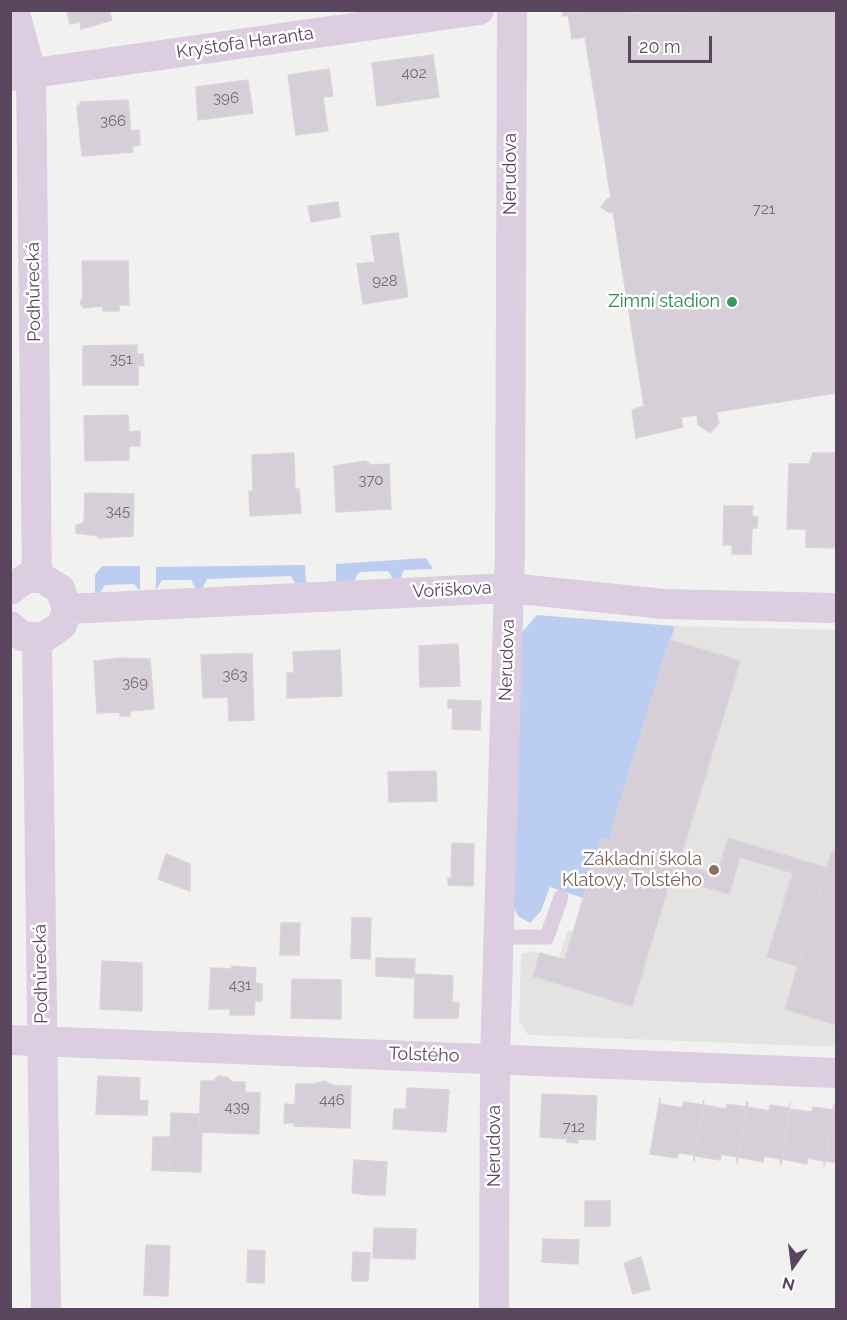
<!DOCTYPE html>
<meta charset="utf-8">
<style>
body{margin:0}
#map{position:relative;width:847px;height:1320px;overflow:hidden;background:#f1f2ef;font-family:Raleway,sans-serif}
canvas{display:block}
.frame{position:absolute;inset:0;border:12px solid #59465e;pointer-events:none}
.north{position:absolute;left:763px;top:1236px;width:60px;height:60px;-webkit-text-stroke:4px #fff;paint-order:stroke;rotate:194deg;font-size:16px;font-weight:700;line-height:24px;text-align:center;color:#59465e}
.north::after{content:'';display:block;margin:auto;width:21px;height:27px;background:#59465e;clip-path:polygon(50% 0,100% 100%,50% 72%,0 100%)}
.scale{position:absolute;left:628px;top:36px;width:84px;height:27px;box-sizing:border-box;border:3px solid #59465e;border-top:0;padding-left:8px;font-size:18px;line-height:21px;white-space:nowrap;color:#59465e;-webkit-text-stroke:4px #fff;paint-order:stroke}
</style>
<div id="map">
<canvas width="847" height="1320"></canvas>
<div class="frame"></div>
<div class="north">N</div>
<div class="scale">20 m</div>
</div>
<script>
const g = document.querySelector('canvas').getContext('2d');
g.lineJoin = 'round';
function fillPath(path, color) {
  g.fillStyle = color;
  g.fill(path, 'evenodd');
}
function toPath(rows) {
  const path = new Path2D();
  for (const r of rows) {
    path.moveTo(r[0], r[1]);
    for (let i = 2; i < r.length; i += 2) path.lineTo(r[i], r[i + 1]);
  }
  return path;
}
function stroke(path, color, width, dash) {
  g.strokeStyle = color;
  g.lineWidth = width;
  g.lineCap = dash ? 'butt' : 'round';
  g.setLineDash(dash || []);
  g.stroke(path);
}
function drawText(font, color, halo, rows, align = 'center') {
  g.font = font + ' Raleway,sans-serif';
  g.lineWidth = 5;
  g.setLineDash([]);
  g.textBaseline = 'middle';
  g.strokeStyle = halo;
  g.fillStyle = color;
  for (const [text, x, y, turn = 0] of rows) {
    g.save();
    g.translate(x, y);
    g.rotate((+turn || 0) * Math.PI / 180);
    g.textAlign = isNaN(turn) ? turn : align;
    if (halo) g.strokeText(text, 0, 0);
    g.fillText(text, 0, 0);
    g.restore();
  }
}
fillPath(toPath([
 [675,626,836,630,836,1059,835,1047,528,1035,519,1021,521,954,531,951,559,958,568,930,574,931,611,834]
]), '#e3e3e1');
fillPath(toPath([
 [426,558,433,569,404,570,400,579,393,579,388,571,359,572,354,581,336,582,336,564],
 [305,565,306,583,295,583,291,576,207,579,202,589,196,589,191,580,162,580,156,590,156,567],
 [102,566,140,566,140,591,134,584,105,585,100,593,95,594,95,575],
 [537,615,675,626,611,834,613,835,611,841,583,898,550,887,541,911,530,923,518,916,512,905,516,654,523,631]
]), '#bccdf2');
const building = toPath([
 [67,10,109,10,112,20,81,29,80,22,70,24,67,10],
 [563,10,579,10,580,13,563,16,563,10],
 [587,10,630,10,630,13,836,10,836,393,716,412,719,423,710,433,698,425,697,415,681,417,683,427,636,438,632,410,644,406,613,212,608,212,601,207,607,199,611,198,585,37,572,39,568,15,587,10],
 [433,55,439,97,377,106,372,63,433,55],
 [329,69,333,96,323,97,328,131,296,135,288,75,329,69],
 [248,80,253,113,198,120,196,87,248,80],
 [128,100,131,131,139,130,140,145,132,146,133,152,82,156,77,107,81,102,128,100],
 [338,202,340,217,311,222,308,206,338,202],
 [398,233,408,297,363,304,357,264,375,262,371,236,398,233],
 [82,261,128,261,129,305,119,305,119,311,103,311,103,306,84,308,80,304,83,296,82,261],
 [137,345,137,354,143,354,144,366,138,366,138,385,83,385,83,346,137,345],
 [128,415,129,432,140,431,140,446,129,446,129,460,85,461,84,416,128,415],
 [294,453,295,489,299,489,301,513,250,516,249,491,253,491,252,455,294,453],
 [813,453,836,453,836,548,806,547,806,529,787,529,789,464,809,464,813,453],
 [365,461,371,465,389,464,391,509,336,512,334,466,365,461],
 [85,493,134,494,133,536,98,538,98,536,76,533,76,525,84,523,85,493],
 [724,506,753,506,752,516,758,517,757,528,752,528,751,554,732,554,732,545,723,545,724,506],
 [670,640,740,661,681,856,611,834,670,640],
 [458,644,460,686,420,687,419,646,458,644],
 [340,650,342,696,287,698,287,673,294,673,293,652,340,650],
 [233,654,252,654,254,720,229,721,228,697,203,698,201,655,233,654],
 [122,658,150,659,154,709,130,711,130,716,120,716,120,712,97,713,94,661,122,658],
 [448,700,481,701,480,730,452,729,453,708,448,708,448,700],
 [436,771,437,801,389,802,388,772,436,771],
 [613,835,676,854,674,860,611,841,613,835],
 [601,838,676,861,632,1006,533,976,540,953,565,960,601,838],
 [728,838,827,868,798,966,767,957,793,873,740,857,729,894,672,877,676,863,717,875,728,838],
 [452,843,474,844,473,886,448,885,448,878,451,879,452,843],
 [832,851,836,852,836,1025,785,1009,832,851],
 [166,854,190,864,190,891,158,879,166,854],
 [352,918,371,918,370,959,351,958,352,918],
 [281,923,300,923,299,955,280,955,281,923],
 [376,958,415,959,414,978,376,976,376,958],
 [102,961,142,963,142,1011,100,1009,102,961],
 [232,966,256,968,255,983,262,984,262,1001,255,1001,254,1015,230,1015,230,1009,209,1009,211,968,232,969,232,966],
 [415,974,453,976,452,1002,459,1003,458,1018,414,1018,415,974],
 [292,979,341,980,341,1019,291,1018,292,979],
 [98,1076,140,1078,139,1100,148,1101,147,1115,96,1114,98,1076],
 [218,1076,227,1077,232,1082,245,1082,245,1092,260,1093,259,1134,199,1132,201,1081,214,1081,218,1076],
 [324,1081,335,1086,351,1086,350,1128,294,1126,294,1123,284,1123,285,1104,295,1105,296,1084,313,1084,324,1081],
 [407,1088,449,1090,446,1132,393,1129,394,1109,406,1109,407,1088],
 [542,1094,597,1096,595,1140,578,1139,578,1143,567,1142,567,1139,540,1137,542,1094],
 [660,1098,660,1104,682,1108,684,1102,703,1105,704,1100,694,1161,694,1155,678,1153,677,1158,650,1154,660,1098],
 [747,1102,748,1102,737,1163,737,1157,721,1154,720,1160,695,1156,704,1105,726,1109,727,1104,746,1107,747,1102],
 [790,1103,781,1165,780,1159,764,1156,763,1162,738,1157,747,1107,769,1111,770,1105,789,1108,790,1103],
 [834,1105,835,1105,824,1167,824,1161,807,1158,807,1164,782,1159,790,1109,812,1112,813,1107,833,1110,834,1105],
 [834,1110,836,1111,836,1163,825,1161,834,1110],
 [171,1113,199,1114,199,1132,202,1131,201,1172,169,1171,171,1113],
 [153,1137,170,1137,169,1171,152,1170,153,1137],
 [354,1160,371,1161,369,1195,352,1193,354,1160],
 [371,1161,387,1162,385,1195,369,1195,371,1161],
 [585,1201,610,1201,610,1226,585,1226,585,1201],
 [374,1228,416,1229,415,1259,373,1258,374,1228],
 [543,1239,579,1240,578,1264,542,1262,543,1239],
 [146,1245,170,1246,168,1296,144,1295,146,1245],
 [248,1250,265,1251,264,1283,247,1282,248,1250],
 [353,1252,370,1253,368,1281,352,1281,353,1252],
 [641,1257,650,1289,633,1294,624,1263,641,1257]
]);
fillPath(building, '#d6cfd7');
stroke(building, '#dbd3db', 1.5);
stroke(toPath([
 [498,937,547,937,561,897]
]), '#dccde0', 15);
stroke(toPath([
 [14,10,31,72,37,577],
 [13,76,479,10],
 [10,590,26,578,42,578,60,589,67,609,62,625,43,638,22,636,10,626],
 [67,609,509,588,664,604,836,608],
 [37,639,46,1310],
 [10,1040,836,1073],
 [494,1310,495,1058,510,551,512,10]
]), '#dccde0', 30);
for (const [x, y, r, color] of [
 [732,302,6,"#2e9e5b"],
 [714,870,6,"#8d6e63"]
]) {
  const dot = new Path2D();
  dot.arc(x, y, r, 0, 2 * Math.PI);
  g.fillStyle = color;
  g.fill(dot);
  stroke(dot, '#fff', 2);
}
drawText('15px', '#78687c', null, [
 ["402",414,73],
 ["396",226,98],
 ["366",113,121],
 ["721",764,209],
 ["928",385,281],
 ["351",121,359],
 ["370",371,480],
 ["345",118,511],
 ["363",235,675],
 ["369",135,683],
 ["431",240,985],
 ["446",332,1100],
 ["439",237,1107],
 ["712",574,1127]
]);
drawText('18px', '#59465e', '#fff', [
 ["Kryštofa Haranta",245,43,-8],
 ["Nerudova",511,174,-90],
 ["Podhůrecká",34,292,-91],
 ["Voříškova",452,590,-3],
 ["Nerudova",507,660,-88],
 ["Podhůrecká",41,974,-91],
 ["Tolstého",424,1055,2],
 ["Nerudova",495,1146,-90]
]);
drawText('18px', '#27864d', '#fff', [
 ["Zimní stadion",720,302]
], 'right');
drawText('18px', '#785e54', '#fff', [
 ["Základní škola",702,860],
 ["Klatovy, Tolstého",702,881]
], 'right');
</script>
